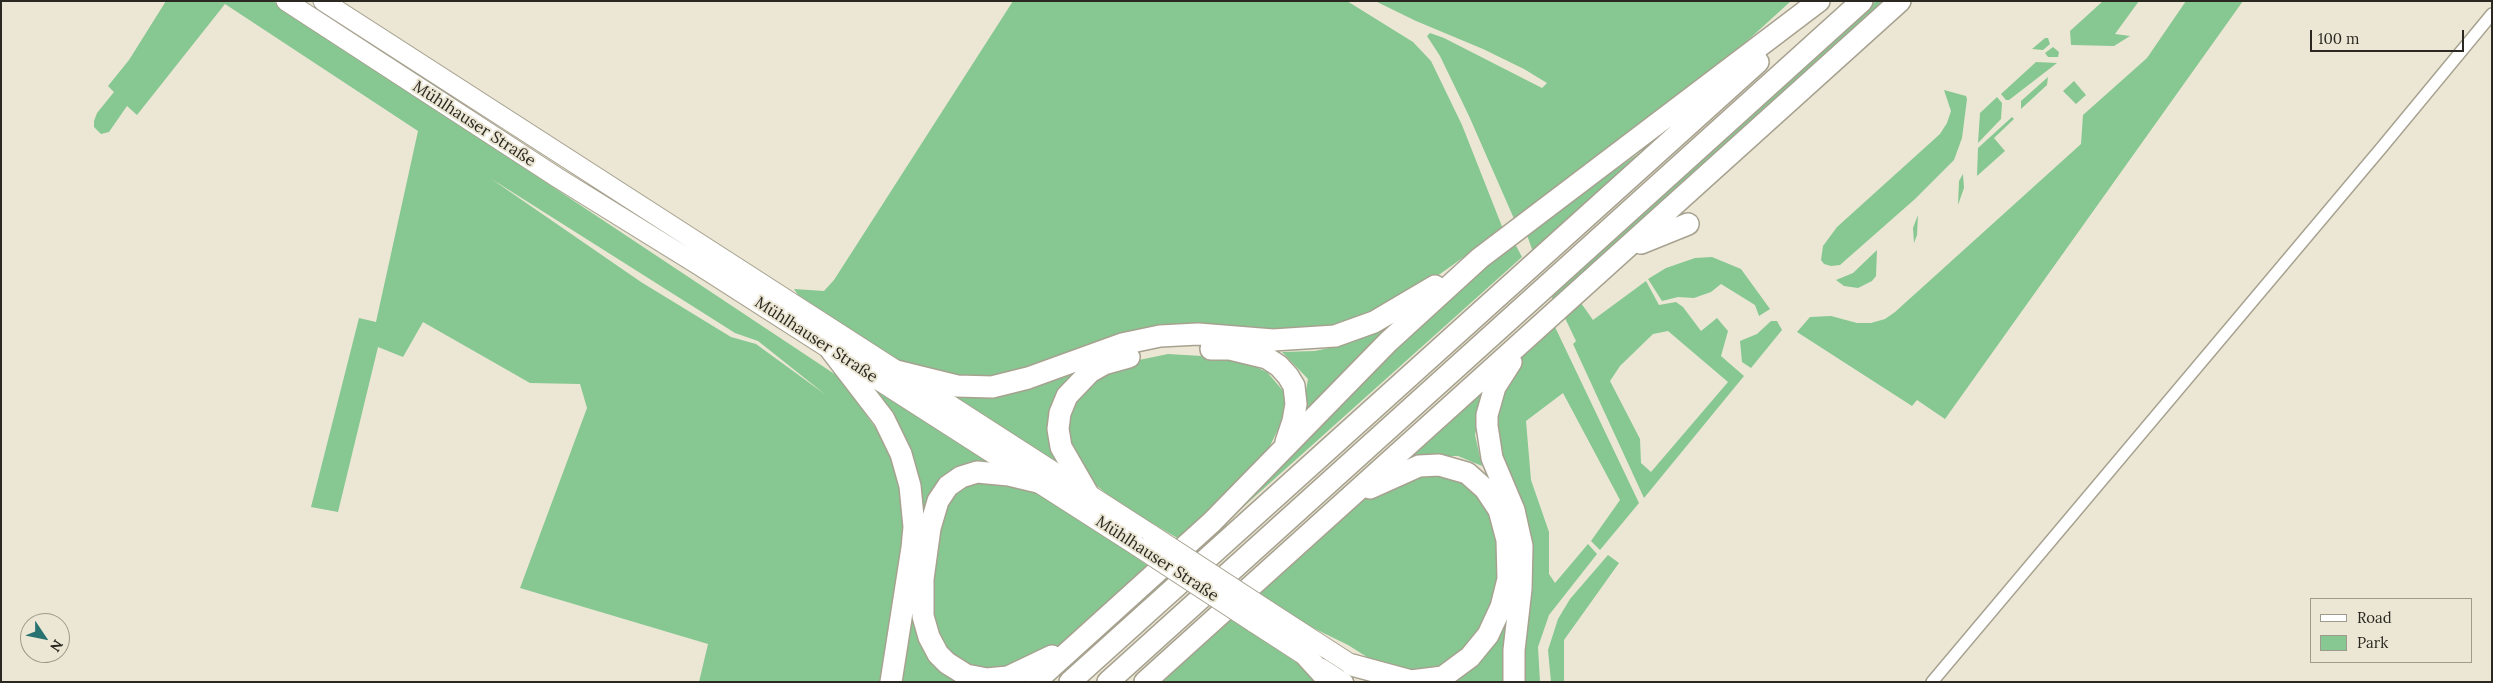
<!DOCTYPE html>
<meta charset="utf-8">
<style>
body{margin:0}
#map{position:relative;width:2493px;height:683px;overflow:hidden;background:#ece7d4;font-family:Lora,serif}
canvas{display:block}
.frame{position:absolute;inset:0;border:2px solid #2a2821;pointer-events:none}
.legend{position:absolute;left:2310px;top:598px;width:162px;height:65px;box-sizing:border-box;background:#ece7d4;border:1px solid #9e9b8c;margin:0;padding:6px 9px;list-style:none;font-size:15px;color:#2a2821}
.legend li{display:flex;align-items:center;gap:10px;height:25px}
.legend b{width:25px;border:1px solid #9e9b8c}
.north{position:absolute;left:20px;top:613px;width:50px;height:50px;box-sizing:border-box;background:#ece7d4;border:1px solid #9e9b8c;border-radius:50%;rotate:124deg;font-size:14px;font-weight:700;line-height:20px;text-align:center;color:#2a2821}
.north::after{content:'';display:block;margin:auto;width:18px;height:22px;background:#287272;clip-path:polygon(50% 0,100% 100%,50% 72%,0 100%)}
.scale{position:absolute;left:2310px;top:30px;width:154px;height:22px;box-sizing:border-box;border:2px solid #2a2821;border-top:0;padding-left:6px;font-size:15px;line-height:18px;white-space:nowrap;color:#2a2821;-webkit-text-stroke:4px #ece7d4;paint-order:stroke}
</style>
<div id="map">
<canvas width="2493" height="683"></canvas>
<div class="frame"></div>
<ul class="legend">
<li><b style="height:6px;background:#fff"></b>Road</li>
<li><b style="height:14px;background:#86c792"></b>Park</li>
</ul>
<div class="north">N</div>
<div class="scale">100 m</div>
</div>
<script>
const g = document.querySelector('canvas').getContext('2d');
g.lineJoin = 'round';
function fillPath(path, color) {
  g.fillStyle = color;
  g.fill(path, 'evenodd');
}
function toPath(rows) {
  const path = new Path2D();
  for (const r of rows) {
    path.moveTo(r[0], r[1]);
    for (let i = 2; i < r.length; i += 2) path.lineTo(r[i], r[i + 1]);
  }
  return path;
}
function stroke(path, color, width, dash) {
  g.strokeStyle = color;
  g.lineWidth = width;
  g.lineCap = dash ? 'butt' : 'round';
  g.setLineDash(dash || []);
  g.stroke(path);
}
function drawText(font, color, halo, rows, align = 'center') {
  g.font = font + ' Lora,serif';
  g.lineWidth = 4;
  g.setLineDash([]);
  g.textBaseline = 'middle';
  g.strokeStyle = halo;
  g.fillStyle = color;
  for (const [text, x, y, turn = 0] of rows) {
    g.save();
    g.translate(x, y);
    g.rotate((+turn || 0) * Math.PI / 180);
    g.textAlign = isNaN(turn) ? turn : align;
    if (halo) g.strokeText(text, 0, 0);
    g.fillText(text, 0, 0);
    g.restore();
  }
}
fillPath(toPath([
 [166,1,273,1,839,377,887,444,897,468,906,512,899,585,883,682,699,682,708,644,520,588,587,408,580,384,530,383,423,322,403,357,378,347,338,512,311,507,359,318,376,322,418,131,225,4,137,115,127,106,109,132,101,134,94,127,94,121,97,113,114,92,108,86,129,60],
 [490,178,735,333,758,341,826,395,756,344,731,337,641,282],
 [1013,1,1347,1,1413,42,1431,61,1462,125,1503,229,1433,279,1397,301,1326,332,1197,329,987,383,900,366,802,301,794,289,824,291,834,280],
 [1375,1,1791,1,1735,52,1515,221,1469,116,1440,56,1427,36,1430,33,1444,38,1542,88,1547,83,1524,69,1483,49,1416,21],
 [1876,1,1888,1,1554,303,1551,294],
 [2103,1,2139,1,2115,34,2130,36,2114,46,2071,45,2070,31],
 [2186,1,2243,1,1945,419,1917,400,1912,406,1797,332,1810,317,1831,316,1857,323,1871,323,1885,319,1895,312,2081,144,2083,115,2147,58],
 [2045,38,2048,38,2050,44,2043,50,2032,49],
 [2053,47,2059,52,2058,57,2048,57,2045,53],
 [2036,62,2057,63,2009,100,2006,100,2001,94],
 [2048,77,2047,85,2021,109,2021,101],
 [2074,81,2086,95,2076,104,2063,91],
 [1944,90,1966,96,1967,99,1962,138,1954,160,1915,199,1840,265,1831,266,1824,264,1821,260,1823,246,1837,227,1940,134,1947,123,1951,111],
 [1997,97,2002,103,2001,119,1978,143,1980,113],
 [2012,117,2014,119,1994,138,2005,151,1977,176,1978,148],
 [1655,142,1534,255,1526,232],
 [1963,174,1964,188,1958,205,1959,181],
 [1918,215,1917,235,1914,243,1913,228],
 [1513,240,1522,257,1194,551,1352,382],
 [1877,250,1876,276,1872,281,1858,288,1844,286,1836,280,1853,273],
 [1712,257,1741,269,1770,309,1759,316,1755,305,1721,284,1711,292,1694,298,1678,297,1662,301,1648,279,1666,268,1695,258],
 [1646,281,1659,305,1676,302,1683,307,1701,331,1717,318,1728,331,1721,356,1744,376,1644,498,1573,344,1576,341,1564,316,1581,303,1593,320],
 [1668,331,1728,382,1651,472,1641,463,1640,439,1610,381,1620,366,1653,334],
 [1409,311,1301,418,1308,379,1282,352,1315,351,1347,344],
 [1771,321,1777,321,1782,330,1751,368,1742,362,1740,341,1757,334],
 [1555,327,1639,503,1600,550,1591,541,1620,500,1563,393,1526,421,1531,480,1549,532,1549,574,1555,583,1588,544,1597,554,1549,615,1538,647,1540,682,1520,682,1494,400,1513,364],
 [1168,354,1236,358,1267,372,1284,392,1285,405,1284,417,1269,448,1179,539,1118,503,1092,482,1068,450,1065,423,1072,398,1110,366],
 [1087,364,1072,379,1060,466,931,390],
 [1487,380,1475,435,1482,466,1458,456,1445,456,1398,462],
 [863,381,996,467,970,469,921,532],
 [1455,474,1496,513,1503,560,1489,619,1464,654,1423,677,1375,662,1348,645,1301,622,1257,592,1339,520,1362,501,1388,485,1416,476],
 [962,481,1019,482,1108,533,1129,552,1147,565,1117,597,1055,648,1000,672,950,660,928,611,943,504],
 [1608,555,1619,563,1564,640,1564,682,1551,682,1548,650,1558,619,1570,599],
 [914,574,916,610,971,682,897,682],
 [1514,589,1509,682,1448,682],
 [1230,618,1302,666,1321,682,1160,682]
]), '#86c792');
const minor = toPath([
 [1932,682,2383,146,2492,14]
]);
const secondary = toPath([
 [1322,667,1345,682]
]);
const primary = toPath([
 [286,1,558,178,700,266,1137,546],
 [323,1,1152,535],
 [1267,610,1352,665],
 [1253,622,1307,657]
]);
const motorway = toPath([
 [1641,243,1688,224],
 [1211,349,1230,349,1267,358,1279,366,1288,376,1294,386,1296,404,1293,421,1286,442],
 [831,350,884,419,901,454,910,486,914,527,912,548,891,682],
 [1511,362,1495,387,1487,415,1487,426,1492,458,1514,510,1522,546,1521,589,1514,650,1514,682],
 [896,371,957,386,992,387,1028,378,1122,344,1160,336,1198,334,1273,340,1335,336,1374,322,1435,286],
 [1038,482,1009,475,977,472,961,477,948,486,938,501,930,528,923,579,923,616,929,637,938,654,947,663,966,675,987,679,1008,677,1052,656],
 [1088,494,1061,447,1058,429,1060,413,1067,396,1090,372,1104,364,1129,357],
 [1307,657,1330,682],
 [1352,665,1411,681,1443,677,1470,657,1488,635,1501,607,1508,579,1507,540,1499,510,1485,489,1467,473,1439,465,1419,466,1370,488],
 [1035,682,1212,522,1388,342,1480,258,1819,1],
 [1070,682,1758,62],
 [1108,682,1862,1],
 [1145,682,1900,1]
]);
stroke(minor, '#a7a290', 14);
stroke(secondary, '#a7a290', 19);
stroke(primary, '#a7a290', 21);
stroke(motorway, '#a7a290', 24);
stroke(minor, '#fff', 11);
stroke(secondary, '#fff', 16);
stroke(primary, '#fff', 19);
stroke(motorway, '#fff', 21);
const primaryBridge = toPath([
 [1152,535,1267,610],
 [1137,546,1253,622]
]);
stroke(primaryBridge, '#a7a290', 21, []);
stroke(primaryBridge, '#fff', 19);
drawText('16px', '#2a2821', '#ece7d4', [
 ["Mühlhauser Straße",474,124,33],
 ["Mühlhauser Straße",816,340,33],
 ["Mühlhauser Straße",1157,559,33]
]);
</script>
